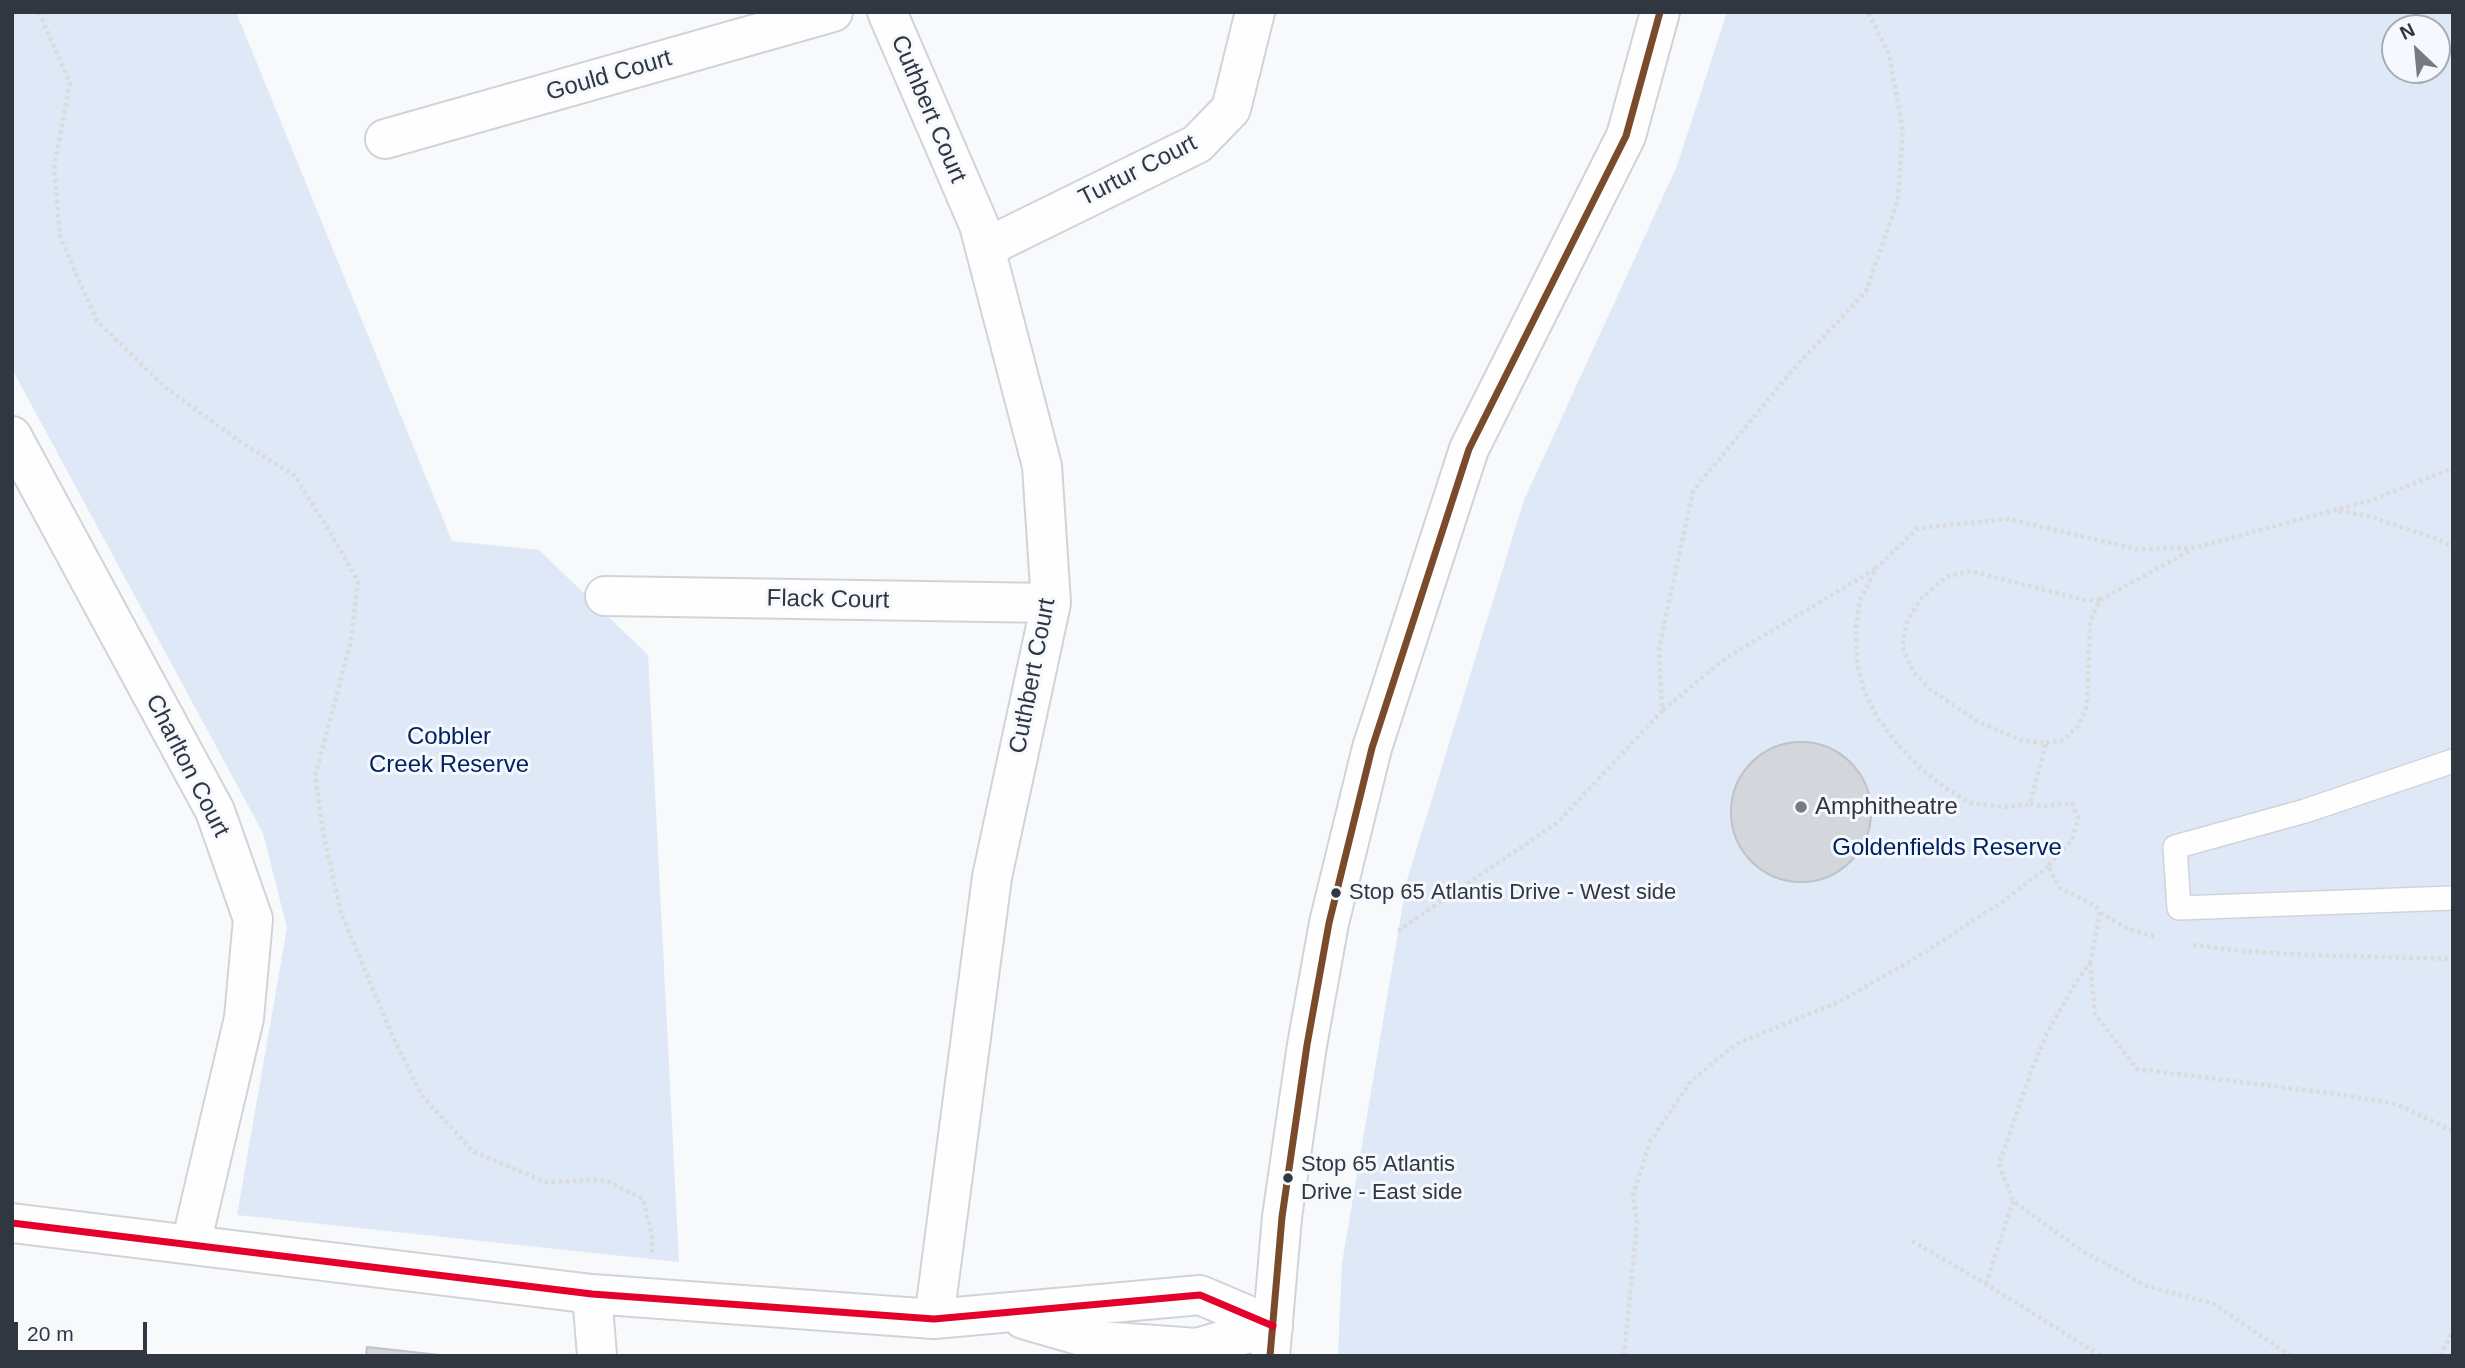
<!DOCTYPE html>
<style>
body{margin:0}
#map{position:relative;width:2465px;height:1368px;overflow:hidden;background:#f7f9fb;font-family:Arial,sans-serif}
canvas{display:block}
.frame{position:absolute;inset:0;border:14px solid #313741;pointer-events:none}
.north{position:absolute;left:2381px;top:14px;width:70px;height:70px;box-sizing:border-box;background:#f5f8fd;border:2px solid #a7abb2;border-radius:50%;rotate:334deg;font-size:19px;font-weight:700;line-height:28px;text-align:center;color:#313741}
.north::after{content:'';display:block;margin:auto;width:24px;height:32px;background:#767b82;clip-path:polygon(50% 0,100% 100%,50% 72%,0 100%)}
.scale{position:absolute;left:14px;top:1322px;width:133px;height:32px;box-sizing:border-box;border:4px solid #313741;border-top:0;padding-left:9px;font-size:21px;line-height:24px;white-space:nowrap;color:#313741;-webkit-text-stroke:5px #f5f8fd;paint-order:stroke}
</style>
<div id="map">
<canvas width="2465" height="1368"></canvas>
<div class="frame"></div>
<div class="north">N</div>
<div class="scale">20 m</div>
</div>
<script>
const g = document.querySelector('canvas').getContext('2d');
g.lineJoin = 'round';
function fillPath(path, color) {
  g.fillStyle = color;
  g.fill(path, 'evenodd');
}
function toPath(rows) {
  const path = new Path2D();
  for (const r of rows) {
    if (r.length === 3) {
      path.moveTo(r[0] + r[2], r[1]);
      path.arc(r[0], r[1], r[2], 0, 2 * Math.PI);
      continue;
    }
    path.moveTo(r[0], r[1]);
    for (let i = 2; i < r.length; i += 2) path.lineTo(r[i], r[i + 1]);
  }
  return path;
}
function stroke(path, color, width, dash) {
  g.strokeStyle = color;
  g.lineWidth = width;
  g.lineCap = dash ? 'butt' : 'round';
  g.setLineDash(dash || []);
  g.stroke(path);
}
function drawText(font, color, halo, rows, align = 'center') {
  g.font = font + ' Arial,sans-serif';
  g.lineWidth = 6;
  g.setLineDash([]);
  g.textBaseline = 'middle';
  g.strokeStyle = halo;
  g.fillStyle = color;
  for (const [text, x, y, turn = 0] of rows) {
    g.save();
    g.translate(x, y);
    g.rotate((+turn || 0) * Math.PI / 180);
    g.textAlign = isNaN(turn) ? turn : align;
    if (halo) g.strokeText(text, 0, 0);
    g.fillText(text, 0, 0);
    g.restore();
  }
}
fillPath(toPath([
 [12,12,236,12,452,541,539,550,648,655,679,1262,237,1215,287,928,263,833,12,369],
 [1727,12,2453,12,2453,1356,1338,1356,1342,1263,1407,880,1524,500,1677,166],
 [2395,28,2437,28,2437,70,2395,70]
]), '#dee8f7');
const building = toPath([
 [1801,812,70],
 [367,1347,449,1356,366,1356,367,1347]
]);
fillPath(building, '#d3d7dc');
stroke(building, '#bfc3c7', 2);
const lane = toPath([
 [2453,761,2305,811,2175,847,2179,908,2453,898]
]);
const street = toPath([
 [887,12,979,225,1042,466,1051,603,992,877,934,1319],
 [385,139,833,12],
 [985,248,1197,144,1231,109,1255,12],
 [12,436,215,811,253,919,244,1018,191,1244],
 [605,596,1051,603],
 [12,1223,592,1294,934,1319,1200,1295,1273,1326],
 [592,1294,597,1356],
 [1023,1319,1099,1341,1197,1348,1273,1326]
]);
const secondary = toPath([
 [1270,1356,1282,1217,1307,1045,1329,923,1372,748,1469,449,1626,136,1660,12]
]);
stroke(lane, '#d0d4da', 26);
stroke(street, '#d0d4da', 42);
stroke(secondary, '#d0d4da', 42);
stroke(toPath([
 [39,12,70,83,54,167,60,237,97,321,166,388,242,443,294,475,327,527,358,581,351,641,315,776,324,837,341,913,393,1037,422,1096,474,1152,545,1182,605,1180,643,1199,652,1235,652,1256],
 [2339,511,2368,516,2437,539,2453,547],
 [2100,600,2084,600,1970,571,1946,577,1921,599,1907,621,1902,646,1913,672,1931,690,1978,722,2023,741,2046,743,2030,804,2005,807,1971,803,1947,789,1920,768,1899,746,1877,717,1864,690,1857,663,1856,626,1860,600,1877,567,1918,528,2008,519,2136,549,2194,548,2372,500,2453,468],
 [1663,710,1726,658,1877,568],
 [2046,743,2063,740,2078,726,2087,706,2090,621,2100,600,2193,549],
 [2030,804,2044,806,2072,803,2078,818,2072,840,2048,866,2060,888,2096,906,2100,913,2090,964],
 [2100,913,2126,928,2157,937],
 [1398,931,1558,822,1662,711,1659,648,1693,491,1790,373,1866,291,1898,200,1903,130,1889,55,1868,12],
 [2193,945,2241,951,2310,955,2453,959],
 [1912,1241,1986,1284,2101,1356],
 [1986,1284,2013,1201],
 [1624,1356,1637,1223,1633,1195,1650,1142,1691,1081,1738,1043,1839,1002,1919,956,2005,900,2048,866],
 [2291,1356,2214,1304,2147,1286,2082,1251,2013,1201,1999,1164,2032,1069,2048,1031,2080,976,2090,964,2095,1014,2137,1069,2336,1094,2396,1104,2453,1131],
 [2440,1356,2453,1331]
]), '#dbdbdc', 4.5, [3.5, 3.5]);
stroke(lane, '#fefefe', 23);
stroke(street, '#fefefe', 38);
stroke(secondary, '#fefefe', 38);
stroke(toPath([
 [1270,1356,1282,1217,1307,1045,1329,923,1372,748,1469,449,1626,136,1660,12]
]), '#7a4b2a', 7);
stroke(toPath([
 [12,1223,592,1294,934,1319,1200,1295,1273,1326]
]), '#e4002b', 7);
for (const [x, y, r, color] of [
 [1801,807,7,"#767b82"],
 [1336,893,6,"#313741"],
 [1288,1178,6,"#313741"]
]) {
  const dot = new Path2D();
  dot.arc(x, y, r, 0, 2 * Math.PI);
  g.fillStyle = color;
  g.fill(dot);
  stroke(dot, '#f5f8fd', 2.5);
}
drawText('22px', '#313741', '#f5f8fd', [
 ["Stop 65 Atlantis Drive - West side",1349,893],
 ["Stop 65 Atlantis",1301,1165],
 ["Drive - East side",1301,1193]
], 'left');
drawText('24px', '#313741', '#f5f8fd', [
 ["Gould Court",609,76,-16],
 ["Cuthbert Court",928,109,67],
 ["Turtur Court",1138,171,-27],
 ["Flack Court",828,600,1],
 ["Cuthbert Court",1033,676,-79],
 ["Charlton Court",187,766,63]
]);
drawText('24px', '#002462', '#f5f8fd', [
 ["Cobbler",449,737],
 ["Creek Reserve",449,765],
 ["Goldenfields Reserve",1947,848]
]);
drawText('24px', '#313741', '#f5f8fd', [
 ["Amphitheatre",1815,807]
], 'left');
</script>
